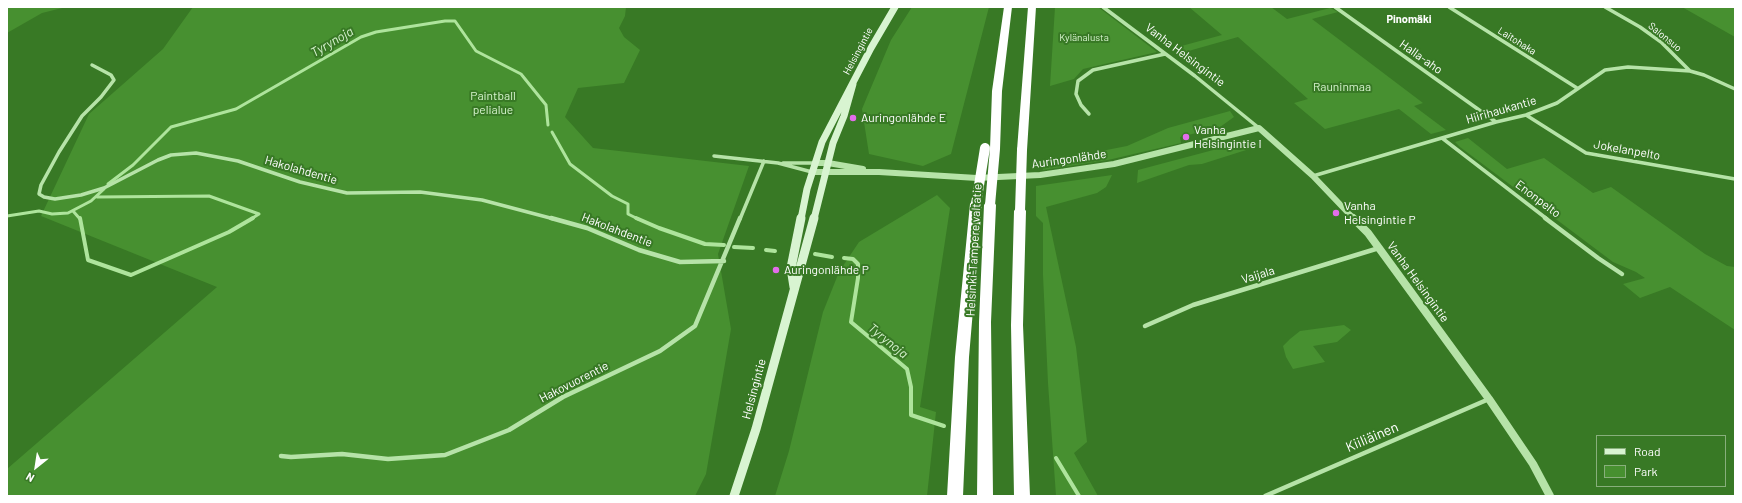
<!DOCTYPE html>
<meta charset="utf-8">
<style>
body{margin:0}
#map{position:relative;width:1742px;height:503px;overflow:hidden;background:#387925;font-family:Barlow,sans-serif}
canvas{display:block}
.frame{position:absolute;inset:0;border:8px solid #fff;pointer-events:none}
.legend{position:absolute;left:1596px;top:435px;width:130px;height:52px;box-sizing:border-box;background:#387925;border:1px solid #88af7c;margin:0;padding:5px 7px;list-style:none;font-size:12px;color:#fff}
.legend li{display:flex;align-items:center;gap:8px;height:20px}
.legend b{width:20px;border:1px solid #88af7c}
.north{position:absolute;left:16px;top:447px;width:40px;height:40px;-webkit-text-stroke:3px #387925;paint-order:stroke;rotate:210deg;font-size:11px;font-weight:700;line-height:16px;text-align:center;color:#fff}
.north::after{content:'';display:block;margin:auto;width:14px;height:18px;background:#fff;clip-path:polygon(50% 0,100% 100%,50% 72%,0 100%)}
</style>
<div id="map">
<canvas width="1742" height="503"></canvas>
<div class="frame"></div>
<ul class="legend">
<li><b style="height:5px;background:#d8f4d1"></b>Road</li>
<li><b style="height:11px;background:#479030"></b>Park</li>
</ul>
<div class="north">N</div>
</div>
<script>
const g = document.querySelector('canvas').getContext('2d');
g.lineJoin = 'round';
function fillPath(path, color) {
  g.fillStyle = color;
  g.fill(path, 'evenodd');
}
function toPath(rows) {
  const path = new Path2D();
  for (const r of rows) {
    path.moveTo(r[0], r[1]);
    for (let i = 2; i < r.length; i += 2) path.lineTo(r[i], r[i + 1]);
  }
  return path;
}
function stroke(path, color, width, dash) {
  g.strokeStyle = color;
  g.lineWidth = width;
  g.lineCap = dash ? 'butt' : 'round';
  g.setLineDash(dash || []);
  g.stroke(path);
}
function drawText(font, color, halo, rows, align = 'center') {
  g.font = font + ' Barlow,sans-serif';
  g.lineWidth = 4;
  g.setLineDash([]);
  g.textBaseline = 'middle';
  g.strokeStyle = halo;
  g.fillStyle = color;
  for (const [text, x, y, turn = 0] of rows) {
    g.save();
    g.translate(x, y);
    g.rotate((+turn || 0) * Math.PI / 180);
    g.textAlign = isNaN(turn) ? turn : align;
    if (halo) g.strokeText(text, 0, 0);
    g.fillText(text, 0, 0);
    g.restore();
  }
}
fillPath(toPath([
 [7,7,66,7,42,13,7,33],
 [193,7,626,7,625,16,619,28,624,37,640,50,624,83,578,88,565,117,593,148,749,166,718,254,731,329,706,474,695,496,7,496,7,469,217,287,41,216,89,114,163,49],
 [912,7,989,7,951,154,923,166,869,154,862,109,891,40],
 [1055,7,1098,7,1157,52,1083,69,1074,79,1050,86],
 [1189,7,1271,7,1287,19,1330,8,1338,12,1312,19,1423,103,1414,106,1446,130,1431,134,1399,109,1325,129,1294,103,1308,99,1238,37,1192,50,1182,54,1174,48,1222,35],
 [1682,7,1735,7,1735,37],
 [1230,111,1234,117,1220,127,1180,137,1181,143,1108,160,1043,170,1041,160,1050,161,1127,146,1168,128],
 [1468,138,1507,169,1544,158,1593,193,1611,187,1705,254,1727,266,1735,267,1735,330,1670,287,1640,298,1623,284,1645,278,1636,272,1613,262,1460,147,1455,142],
 [1251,140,1262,145,1202,164,1189,165,1137,183,1138,170],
 [1112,175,1106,187,1097,193,1046,207,1076,347,1087,442,1074,453,1098,496,1056,496,1048,383,1043,275,1043,223,1036,216,1036,186],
 [937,195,950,208,920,407,936,412,927,496,775,496,789,451,823,312,839,272,859,242],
 [1344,325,1351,330,1337,342,1313,346,1325,362,1293,369,1286,357,1283,346,1290,339,1300,331]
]), '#479030');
stroke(toPath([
 [552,132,570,164,612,196,628,204,628,214,638,219],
 [108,184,133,165,171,127,236,109,361,37,376,32,445,21,455,21,476,51,521,74,546,105,548,125],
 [97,197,209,196,259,214],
 [73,211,80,219],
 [7,216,39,211,52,214,68,213,91,201,104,189],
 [251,219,259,214]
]), '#aee49c', 3);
stroke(toPath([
 [80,218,88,260,131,275,229,232,253,218],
 [636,218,659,228,705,244,724,245],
 [734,247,753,248],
 [766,250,775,251],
 [815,254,832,257],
 [844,258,853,259,858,264,858,278,851,322,907,369,911,387,911,415,944,426],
 [1056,458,1079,496]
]), '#aee49c', 4);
stroke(toPath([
 [1103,7,1195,76,1259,128],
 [1335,7,1496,122],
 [1449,7,1577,88],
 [1605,7,1640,27,1661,42,1690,71],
 [92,65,111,75,114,80,101,97,82,116,59,152,41,185,39,194,44,197,55,199,81,195,104,188,158,160,171,155,196,153,238,161,300,182,347,193,420,192,482,200,554,219],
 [1089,114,1081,105,1076,94,1078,81,1093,70,1165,54],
 [1526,115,1586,153,1735,179],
 [1442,138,1547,219],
 [714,156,778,163,812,172],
 [783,163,815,163],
 [1313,176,1496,122,1526,115,1557,103,1605,70,1628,67,1690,71,1704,75,1735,89],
 [740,219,764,161]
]), '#b6e3a8', 3.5);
stroke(toPath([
 [551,218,587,228,639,250,680,262,724,261],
 [1545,218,1598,258,1622,274],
 [1145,326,1193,305,1379,248],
 [281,456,291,457,342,454,388,459,445,455,509,430,563,397,660,351,695,326,740,218],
 [1265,496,1489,399]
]), '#b6e3a8', 4.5);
stroke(toPath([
 [815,163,828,163,863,169],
 [812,172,879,172,977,178,1040,175,1114,164,1259,128,1313,176,1354,219]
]), '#b6e3a8', 6);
stroke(toPath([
 [1353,218,1368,233,1489,399,1533,464,1550,496]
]), '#b6e3a8', 8);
stroke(toPath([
 [801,219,807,189,822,142,871,48,895,7],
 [814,219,833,143,844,116,853,84]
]), '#d8f4d1', 7);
stroke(toPath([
 [794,287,791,268,801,218],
 [734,496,756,429,814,218]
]), '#d8f4d1', 9);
fillPath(toPath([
 [1004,7,1012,7,1002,91,1000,149,995,152,990,149,992,91,1004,7],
 [1028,7,1036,7,1027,150,1022,153,1017,150,1028,7],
 [976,200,980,201,982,204,969,357,963,496,947,496,955,357,970,204,972,201,976,200],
 [990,201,994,202,996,205,991,322,993,496,977,496,979,322,984,205,986,202,990,201],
 [1020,207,1024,208,1026,211,1023,325,1030,496,1014,496,1011,325,1014,211,1016,208,1020,207]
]), '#fff');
stroke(toPath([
 [976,204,985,148],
 [990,205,995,149],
 [1020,211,1022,150]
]), '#fff', 10);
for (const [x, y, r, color] of [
 [853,118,4,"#e36dec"],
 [1186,137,4,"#e36dec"],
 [1336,213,4,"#e36dec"],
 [776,270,4,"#e36dec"]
]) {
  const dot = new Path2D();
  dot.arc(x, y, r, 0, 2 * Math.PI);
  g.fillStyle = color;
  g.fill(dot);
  stroke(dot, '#387925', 1.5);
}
drawText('10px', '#fff', '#387925', [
 ["Salonsuo",1665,37,39],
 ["Laitohaka",1517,41,32],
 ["Helsingintie",858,51,-62]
]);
drawText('10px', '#d8f4cf', '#387925', [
 ["Kylänalusta",1084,38]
]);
drawText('bold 11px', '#fff', '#387925', [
 ["Pinomäki",1409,19]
]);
drawText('12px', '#fff', '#387925', [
 ["Vanha Helsingintie",1185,55,37],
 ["Halla-aho",1421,57,35],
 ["Hiirihaukantie",1501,110,-16],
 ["Jokelanpelto",1627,150,10],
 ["Auringonlähde",1069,159,-8],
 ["Hakolahdentie",301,170,16],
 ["Enonpelto",1538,199,37],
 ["Hakolahdentie",617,230,21],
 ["Helsinki-Tampere valtatie",974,250,-87],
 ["Vaijala",1258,275,-17],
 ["Vanha Helsingintie",1418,282,54],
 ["Hakovuorentie",574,382,-27],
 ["Helsingintie",754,389,-75]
]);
drawText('12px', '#d8f4cf', '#387925', [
 ["Rauninmaa",1342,87],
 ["Paintball",493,96],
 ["pelialue",493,110]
]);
drawText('12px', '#fff', '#387925', [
 ["Auringonlähde E",861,118],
 ["Vanha",1194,130],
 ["Helsingintie I",1194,144],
 ["Vanha",1344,206],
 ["Helsingintie P",1344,220],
 ["Auringonlähde P",784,270]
], 'left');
drawText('italic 13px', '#d9f3d1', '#387925', [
 ["Tyrynoja",332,42,-30],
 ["Tyrynoja",888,341,39]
]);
drawText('14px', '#fff', '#387925', [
 ["Kiiliäinen",1372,437,-23]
]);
</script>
